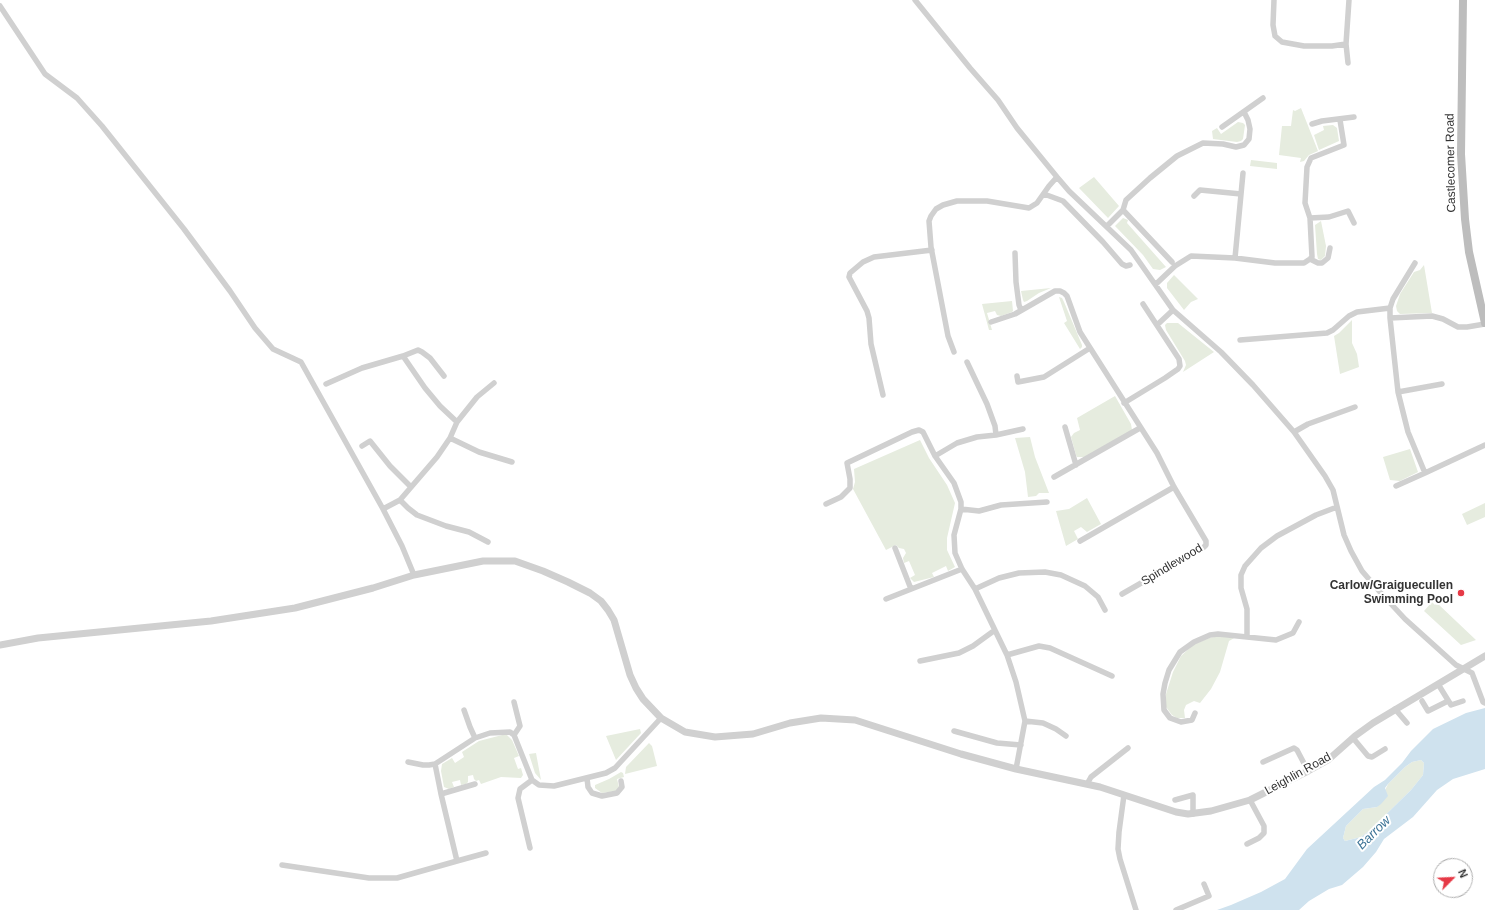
<!DOCTYPE html>
<style>
body{margin:0}
#map{position:relative;width:1485px;height:910px;overflow:hidden;background:#fff;font-family:Helvetica,sans-serif}
canvas{display:block}
.north{position:absolute;left:1433px;top:858px;width:40px;height:40px;box-sizing:border-box;background:#fff;border:1px solid #adadad;border-radius:50%;rotate:66deg;font-size:11px;font-weight:700;line-height:16px;text-align:center;color:#333}
.north::after{content:'';display:block;margin:auto;width:14px;height:18px;background:#e63946;clip-path:polygon(50% 0,100% 100%,50% 72%,0 100%)}
</style>
<div id="map">
<canvas width="1485" height="910"></canvas>
<div class="north">N</div>
</div>
<script>
const g = document.querySelector('canvas').getContext('2d');
g.lineJoin = 'round';
function fillPath(path, color) {
  g.fillStyle = color;
  g.fill(path, 'evenodd');
}
function toPath(rows) {
  const path = new Path2D();
  for (const r of rows) {
    path.moveTo(r[0], r[1]);
    for (let i = 2; i < r.length; i += 2) path.lineTo(r[i], r[i + 1]);
  }
  return path;
}
function stroke(path, color, width, dash) {
  g.strokeStyle = color;
  g.lineWidth = width;
  g.lineCap = dash ? 'butt' : 'round';
  g.setLineDash(dash || []);
  g.stroke(path);
}
function drawText(font, color, halo, rows, align = 'center') {
  g.font = font + ' Helvetica,sans-serif';
  g.lineWidth = 4;
  g.setLineDash([]);
  g.textBaseline = 'middle';
  g.strokeStyle = halo;
  g.fillStyle = color;
  for (const [text, x, y, turn = 0] of rows) {
    g.save();
    g.translate(x, y);
    g.rotate((+turn || 0) * Math.PI / 180);
    g.textAlign = isNaN(turn) ? turn : align;
    if (halo) g.strokeText(text, 0, 0);
    g.fillText(text, 0, 0);
    g.restore();
  }
}
fillPath(toPath([
 [1301,108,1318,151,1309,155,1304,161,1300,162,1301,158,1279,155,1282,126,1291,126,1293,110,1295,111],
 [1238,122,1243,123,1245,125,1243,139,1241,141,1237,142,1213,139,1212,131,1217,128,1221,134],
 [1333,125,1337,128,1339,141,1319,150,1314,135,1324,130,1323,126],
 [1251,160,1277,163,1277,169,1250,166],
 [1094,177,1119,206,1108,218,1079,188],
 [1123,218,1128,220,1127,223,1166,267,1160,270,1153,269,1143,255,1115,226],
 [1321,221,1326,246,1325,256,1321,260,1318,259,1317,254,1315,225],
 [1424,265,1432,313,1400,314,1397,311,1396,306,1400,294,1414,272,1420,270],
 [1174,275,1198,299,1191,302,1184,310,1167,288,1167,283],
 [1051,288,1039,293,1027,301,1024,302,1023,300,1021,291],
 [1059,297,1062,298,1064,302,1082,345,1082,347,1080,349,1064,323,1067,321],
 [1012,301,1013,311,1012,312,1001,316,997,315,995,311,987,313,992,330,989,330,982,304],
 [1352,320,1352,343,1357,354,1359,367,1340,374,1334,336,1339,333],
 [1167,323,1178,323,1214,352,1183,372,1186,365,1185,361,1166,330,1165,325],
 [1115,396,1131,424,1132,430,1085,457,1077,457,1076,455,1071,437,1074,433,1080,430,1077,418],
 [1030,437,1035,457,1049,493,1039,493,1036,496,1028,497,1025,472,1015,438],
 [920,440,929,458,947,485,955,503,947,538,947,550,955,567,948,571,946,566,932,573,934,577,914,582,910,578,915,575,909,561,904,563,903,558,906,553,904,549,899,548,896,545,886,550,853,489,855,482,854,469],
 [1410,449,1418,472,1400,481,1390,480,1383,457],
 [1087,498,1101,524,1087,532,1081,527,1074,531,1078,539,1066,546,1056,511,1069,509],
 [1485,503,1485,517,1467,525,1462,514],
 [1432,602,1435,605,1437,603,1476,640,1461,645,1424,611],
 [1220,636,1236,637,1229,641,1220,672,1211,689,1200,703,1194,701,1186,705,1184,710,1185,718,1177,718,1172,715,1166,707,1166,694,1173,672,1181,656,1193,645,1209,638],
 [640,729,641,733,616,760,606,736],
 [506,734,512,740,519,756,514,758,518,769,521,768,523,775,521,778,501,777,481,784,479,780,476,781,474,779,473,775,468,776,468,782,466,784,461,785,460,780,452,782,454,787,449,789,444,787,441,771,442,764,452,758,455,763,464,757,462,752,479,741],
 [649,743,652,746,657,766,625,774,626,767],
 [536,753,541,780,535,773,529,754],
 [1421,760,1424,763,1423,775,1411,790,1369,831,1361,837,1345,841,1343,838,1346,826,1363,809,1377,807,1388,784,1405,767,1412,762],
 [621,772,623,773,624,777,617,779,619,787,616,791,602,793,595,788,595,785,609,779]
]), '#e6ecdf');
fillPath(toPath([
 [1485,708,1485,769,1453,779,1437,790,1413,817,1384,839,1376,852,1363,867,1342,885,1329,889,1309,901,1299,910,1217,910,1231,905,1261,892,1285,879,1307,849,1374,787,1385,780,1402,763,1411,751,1433,729,1466,713],
 [1421,760,1424,763,1423,775,1411,790,1369,831,1361,837,1345,841,1343,838,1346,826,1363,809,1377,807,1381,804,1388,796,1385,788,1388,784,1405,767,1412,762]
]), '#cfe2ee');
stroke(toPath([
 [915,0,970,68,998,100,1017,128,1057,177,1069,191,1131,250,1173,310,1221,352,1253,385,1294,432,1325,476,1333,490,1344,535,1351,551,1362,571,1380,592,1405,619,1456,665,1472,673,1483,702,1485,703],
 [1274,0,1273,25,1275,36,1282,42,1304,46,1332,46,1346,44],
 [0,6,45,74,77,98,102,126,184,229,230,291,255,328,273,349,301,362,383,509,402,546,414,575],
 [1348,63,1346,44,1349,0],
 [1312,124,1322,121,1354,117],
 [1222,127,1263,98],
 [1044,194,1063,201,1103,242,1122,264,1126,266,1130,265],
 [1194,196,1200,190,1241,194],
 [1310,218,1329,217,1348,211,1354,223],
 [1107,226,1123,210],
 [1015,253,1016,282,1019,305,1021,310],
 [1235,258,1243,173],
 [1310,259,1318,263,1322,263,1328,258,1330,248],
 [1172,262,1123,210,1126,200,1150,178,1177,156,1203,143,1223,144,1236,147,1244,145,1249,139,1250,129,1248,120,1244,112],
 [1156,284,1175,266,1191,256,1235,258,1275,263,1304,263,1310,259,1312,257,1310,218,1305,203,1307,167,1311,158,1344,145,1340,120],
 [1390,318,1390,308,1393,299,1415,263],
 [991,322,1015,314,1055,291,1060,291,1064,293,1067,296,1080,332,1157,453,1174,487,1206,541,1206,545,1204,547,1122,594],
 [1485,324,1467,327,1458,327,1443,319,1432,316,1390,318,1398,392,1408,432,1425,473,1485,445],
 [1157,325,1173,310],
 [1240,340,1327,333,1333,330,1349,316,1357,312,1390,308],
 [954,352,948,336,931,247,929,221,931,216,936,209,943,205,957,201,987,201,1029,208,1037,203,1049,186,1057,177],
 [403,356,418,350,422,352,430,358,444,376],
 [967,362,987,404,995,426,996,435],
 [1017,376,1018,382,1044,377,1090,348],
 [326,384,362,368,403,356,425,388,440,406,457,422],
 [1398,392,1442,384],
 [883,395,871,344,869,318,867,311,849,277,850,273,863,262,874,257,932,250],
 [1124,403,1165,378,1178,369,1180,366,1179,359,1143,304],
 [1065,427,1076,465],
 [1294,432,1308,424,1355,407],
 [450,438,479,452,512,462],
 [362,446,370,441,390,466,411,487],
 [935,456,957,443,977,437,996,435,1023,429],
 [1054,477,1140,428],
 [1396,486,1425,473],
 [400,500,408,508,417,515,446,526,469,532,488,542],
 [826,504,841,497,850,488,850,479,847,463,912,432,919,430,923,432,935,456,954,483,961,502,961,509,954,535,955,553,962,569,975,589,1007,655,1016,682,1025,721,1016,769],
 [383,509,400,500,437,457,450,438,457,422,477,397,494,383],
 [961,509,979,511,1001,505,1047,502],
 [1080,541,1174,487],
 [895,548,911,589],
 [975,589,999,578,1019,573,1045,572,1061,575,1085,586,1098,597,1105,610],
 [886,599,962,569],
 [1247,637,1247,609,1241,588,1241,575,1245,566,1261,548,1277,536,1316,515,1337,507],
 [1007,655,1039,646,1050,648,1112,676],
 [920,661,959,653,973,646,995,630],
 [1438,684,1451,705,1463,701],
 [1422,701,1428,711,1448,701],
 [514,702,520,726,514,735],
 [1395,709,1407,723],
 [464,710,470,727,475,738],
 [1195,713,1192,720,1181,722,1170,718,1164,710,1163,694,1165,683,1169,670,1180,652,1194,642,1210,635,1218,634,1276,640,1293,633,1299,622],
 [1025,721,1043,723,1056,729,1066,736],
 [954,731,997,743,1021,745],
 [1353,738,1368,756,1372,757,1385,749],
 [408,762,423,765,429,765,435,764],
 [1263,762,1294,748,1297,750,1308,771],
 [587,778,588,787,592,793,602,796,617,793,622,787,621,781],
 [1087,784,1091,777,1128,748],
 [441,794,475,784],
 [1124,795,1119,832,1118,849,1120,859,1136,910],
 [1175,800,1193,795,1193,814],
 [1247,844,1259,838,1264,833,1264,826,1250,800],
 [530,848,518,798,520,789,532,780],
 [457,861,486,853],
 [282,865,369,878,397,878,457,861,441,794,435,764,475,738,490,733,510,732,514,735,532,780,539,785,554,786,606,773,615,768,661,718],
 [1176,910,1209,896,1204,884]
]), '#d0d0d0', 5.5);
stroke(toPath([
 [0,645,38,638,211,621,295,608,373,588,414,575,483,561,515,561,543,571,568,582,590,593,601,601,608,610,614,620,630,675,636,688,643,699,661,718,685,732,715,737,753,734,790,723,821,718,855,720,961,754,1016,769,1100,787,1176,812,1188,814,1211,811,1250,800,1308,771,1328,760,1355,736,1373,723,1485,656]
]), '#d0d0d0', 7);
stroke(toPath([
 [1463,0,1461,154,1465,219,1469,252,1485,323]
]), '#bdbdbd', 8);
for (const [x, y, r, color] of [
 [1461,593,4,"#e63946"]
]) {
  const dot = new Path2D();
  dot.arc(x, y, r, 0, 2 * Math.PI);
  g.fillStyle = color;
  g.fill(dot);
  stroke(dot, '#fff', 1.5);
}
drawText('12px', '#333', '#fff', [
 ["Castlecomer Road",1451,163,-91],
 ["Spindlewood",1172,565,-31],
 ["Leighlin Road",1298,774,-29]
]);
drawText('bold 12px', '#333', '#fff', [
 ["Carlow/Graiguecullen",1453,586],
 ["Swimming Pool",1453,600]
], 'right');
drawText('italic 13px', '#3f7597', '#fff', [
 ["Barrow",1374,833,-45]
]);
</script>
